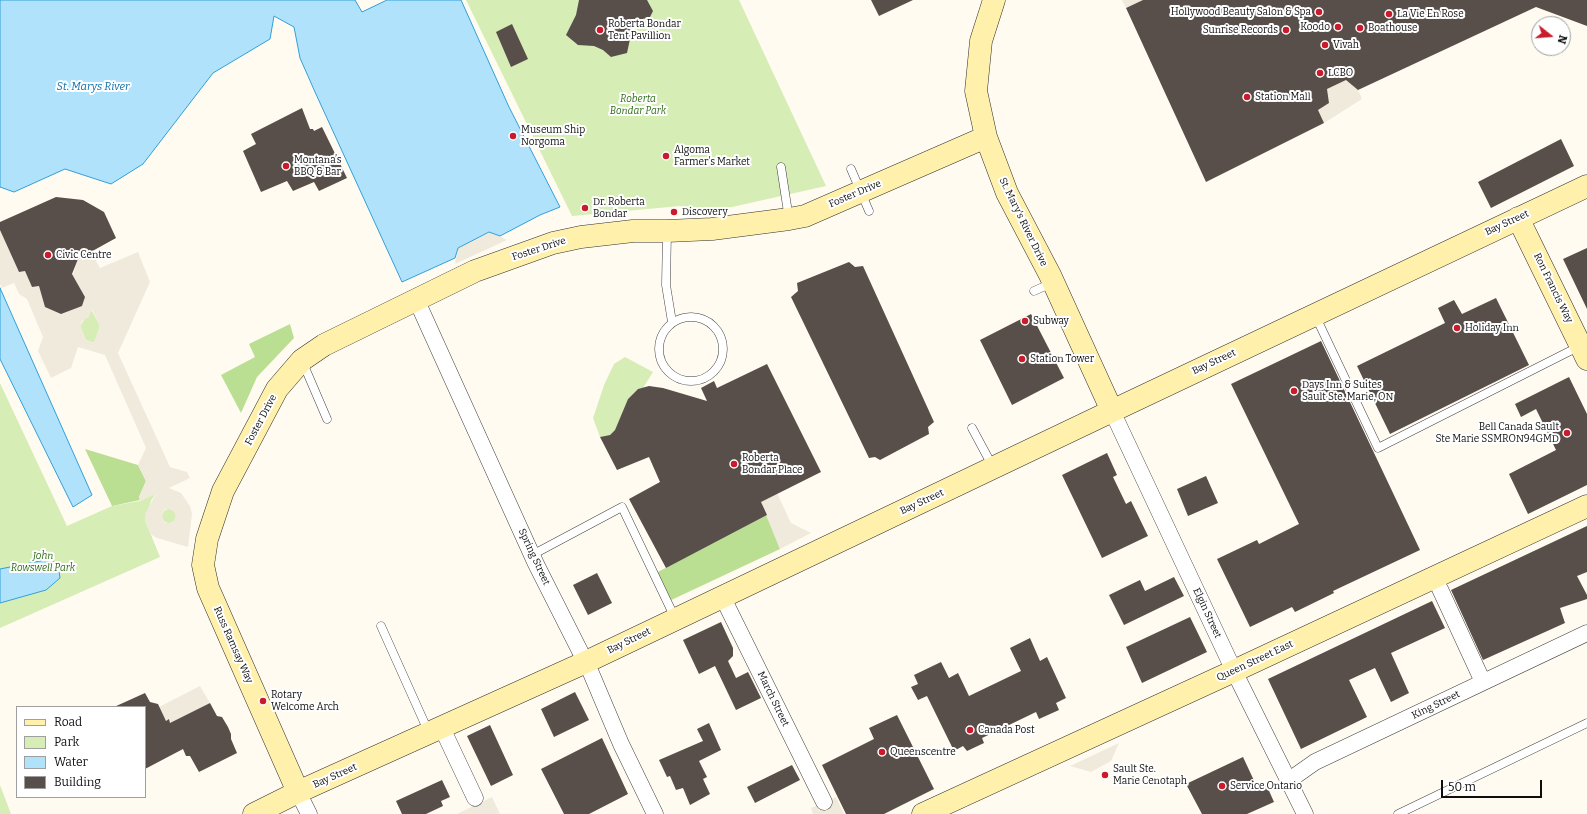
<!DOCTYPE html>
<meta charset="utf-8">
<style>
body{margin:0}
#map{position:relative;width:1587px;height:814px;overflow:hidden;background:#fffbf0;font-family:Bitter,serif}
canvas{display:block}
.legend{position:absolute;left:16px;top:706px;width:130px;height:92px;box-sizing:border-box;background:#fff;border:1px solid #9f9f9f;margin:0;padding:5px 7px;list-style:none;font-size:12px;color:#0e0e0e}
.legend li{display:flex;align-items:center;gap:8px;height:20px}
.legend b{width:20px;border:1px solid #9f9f9f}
.north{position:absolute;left:1531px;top:16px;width:40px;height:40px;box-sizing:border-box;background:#fff;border:1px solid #9f9f9f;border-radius:50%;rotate:107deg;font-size:11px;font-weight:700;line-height:16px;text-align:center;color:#0e0e0e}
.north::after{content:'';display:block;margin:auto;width:14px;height:18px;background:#ca1b2d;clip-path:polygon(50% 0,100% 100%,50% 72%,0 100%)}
.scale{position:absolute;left:1441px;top:780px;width:101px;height:18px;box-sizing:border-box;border:2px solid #0e0e0e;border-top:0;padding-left:5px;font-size:12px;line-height:14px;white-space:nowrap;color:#0e0e0e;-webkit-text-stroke:3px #fff;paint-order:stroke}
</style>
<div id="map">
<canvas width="1587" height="814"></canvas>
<ul class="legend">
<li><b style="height:5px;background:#fff1ab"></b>Road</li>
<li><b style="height:11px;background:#d6edb6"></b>Park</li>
<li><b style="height:11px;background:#b0e3fb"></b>Water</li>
<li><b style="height:11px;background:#584e4a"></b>Building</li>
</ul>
<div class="north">N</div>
<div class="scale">50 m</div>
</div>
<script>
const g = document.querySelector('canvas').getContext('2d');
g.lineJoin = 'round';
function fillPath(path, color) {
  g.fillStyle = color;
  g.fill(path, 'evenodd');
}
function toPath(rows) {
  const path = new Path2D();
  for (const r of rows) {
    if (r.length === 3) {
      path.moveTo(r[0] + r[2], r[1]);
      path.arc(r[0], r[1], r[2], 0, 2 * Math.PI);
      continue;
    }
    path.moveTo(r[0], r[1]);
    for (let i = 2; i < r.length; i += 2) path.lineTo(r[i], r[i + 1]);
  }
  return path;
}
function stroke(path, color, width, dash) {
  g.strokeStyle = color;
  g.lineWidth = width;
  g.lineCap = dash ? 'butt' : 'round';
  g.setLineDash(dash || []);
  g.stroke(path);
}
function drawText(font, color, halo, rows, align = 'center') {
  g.font = font + ' Bitter,serif';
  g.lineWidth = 4;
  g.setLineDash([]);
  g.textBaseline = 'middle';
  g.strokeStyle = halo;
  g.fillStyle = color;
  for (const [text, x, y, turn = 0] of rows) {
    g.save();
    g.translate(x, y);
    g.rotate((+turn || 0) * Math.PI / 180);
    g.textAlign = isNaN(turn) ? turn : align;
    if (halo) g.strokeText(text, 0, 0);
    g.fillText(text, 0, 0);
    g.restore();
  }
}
fillPath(toPath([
 [466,0,739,0,826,186,705,213,680,206,572,216],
 [91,309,100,326,94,343,86,340,80,326],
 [625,357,653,372,643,388,638,389,628,399,615,430,610,435,600,437,593,418,604,385,614,364],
 [0,383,67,526,112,506,140,501,156,493,151,501,145,520,160,557,0,628],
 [169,516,7],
 [0,785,11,814,0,814]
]), '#d6edb6');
fillPath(toPath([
 [290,324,294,338,257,377,241,413,221,375,255,357,249,344],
 [85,449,138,465,146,481,139,497,140,500,112,506],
 [767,515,780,549,667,602,654,574]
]), '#badf93');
fillPath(toPath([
 [1122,0,1143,0,1126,8],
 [1346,80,1358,90,1362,99,1324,123,1318,110,1329,103,1327,89],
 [0,230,19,272,25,271,32,287,39,286,45,307,82,306,85,297,73,275,78,259,91,252,100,268,138,252,150,282,118,353,170,467,187,472,190,478,169,488,181,493,190,506,192,514,188,547,157,538,152,535,148,529,145,520,145,514,156,494,140,501,139,497,146,481,138,465,146,448,105,355,78,347,71,368,51,378,38,351,43,337,27,299,19,294,14,283,2,288,0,284],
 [92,309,100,326,94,343,86,340,80,326,82,321,89,317],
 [165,509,170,509,175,513,176,518,171,523,166,523,163,520,162,513],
 [490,232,507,240,455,264,458,248],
 [770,478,791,523,811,533,780,549,754,486],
 [200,686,210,703,173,722,174,731,169,719,166,721,159,707],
 [1119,743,1111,761,1091,772,1070,766],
 [492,797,500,814,457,814],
 [836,797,844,814,813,814,811,808]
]), '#f0eadd');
const water = toPath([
 [0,0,355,0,362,12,387,0,461,0,509,107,560,207,540,215,500,236,489,232,458,248,455,258,402,282,315,92,300,58,294,27,274,16,270,39,213,73,143,164,111,184,65,169,14,192,0,187,0,0],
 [0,288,92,495,73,507,0,359,0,288],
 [50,559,58,564,60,578,46,590,0,603,0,569,50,559]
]);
fillPath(water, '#b0e3fb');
stroke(water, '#319fd8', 1);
fillPath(toPath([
 [579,0,647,0,653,11,650,17,639,20,633,25,627,53,611,57,603,50,594,46,578,45,566,35,576,15],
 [871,0,913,0,879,16],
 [1143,0,1587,0,1587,26,1536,7,1358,90,1346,80,1327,89,1329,103,1318,110,1324,123,1206,182,1126,8],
 [512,24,528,59,511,67,496,32],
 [302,108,310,129,313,129,314,131,322,127,347,178,319,191,314,182,293,191,287,181,261,192,243,151,256,144,251,134],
 [1561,139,1574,166,1491,208,1478,182],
 [56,197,83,200,104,212,116,238,78,259,72,274,85,297,82,306,61,314,45,307,39,286,32,287,25,271,19,272,0,230,0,222],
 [1587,248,1587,309,1563,259],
 [849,262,855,267,863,266,934,422,928,427,929,434,880,460,875,457,869,458,791,297,798,291,797,283],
 [1496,298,1529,365,1390,434,1357,366,1445,323,1438,308,1454,300,1462,314],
 [1031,314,1064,378,1012,405,980,340],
 [1321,341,1420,550,1333,591,1334,593,1295,612,1292,607,1250,627,1217,559,1257,540,1259,544,1299,524,1231,384],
 [767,364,821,472,761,502,767,515,666,568,629,499,660,482,649,457,617,470,600,437,610,435,615,430,628,399,638,389,649,386,663,388,707,401,701,388,714,381,717,388],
 [1569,377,1587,414,1587,485,1528,514,1509,474,1556,450,1536,409,1521,417,1515,404],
 [1107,453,1117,475,1113,477,1126,504,1131,501,1148,536,1102,558,1062,475],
 [1206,476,1218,503,1188,516,1177,489],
 [1587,526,1587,572,1577,576,1587,595,1587,599,1560,608,1565,623,1483,660,1451,590],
 [597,573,612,603,588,615,573,585],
 [1174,577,1184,596,1124,625,1109,595,1140,580,1145,591],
 [1432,601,1445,628,1391,653,1409,693,1391,702,1375,668,1349,680,1367,717,1301,749,1268,679],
 [1190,617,1207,652,1142,683,1126,647],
 [721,622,733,648,733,656,728,661,736,678,748,672,761,698,736,710,715,666,699,674,683,640],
 [1030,638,1040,661,1047,657,1066,698,1056,703,1059,710,1039,719,1036,712,982,738,984,743,967,751,963,746,954,751,927,696,918,700,911,687,918,684,914,675,941,662,949,678,958,673,969,696,1021,671,1010,648],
 [575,692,589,720,554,737,541,709],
 [145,693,150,702,158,704,166,721,169,719,170,723,210,703,217,716,222,717,228,727,231,734,231,739,237,753,199,772,190,756,186,756,183,749,145,769,145,707,114,707],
 [897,715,934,789,884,814,846,814,822,765,874,739,869,728],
 [709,723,721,750,699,761,707,777,703,779,710,794,690,805,683,788,676,790,670,776,667,777,659,760,703,741,697,729],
 [490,725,513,775,491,786,467,736],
 [602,738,628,794,589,814,564,814,541,769],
 [1243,757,1257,787,1266,784,1274,802,1247,814,1202,814,1186,784],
 [792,765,800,780,755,803,747,787],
 [442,780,450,797,441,801,443,806,426,814,402,814,396,801]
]), '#584e4a');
const lane = toPath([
 [781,167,789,219],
 [851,169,869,211],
 [667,232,666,285,672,322],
 [1034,291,1052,283],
 [1315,315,1378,448,1580,346],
 [691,349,32],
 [303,363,327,419],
 [972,428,993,467],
 [532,555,622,507,675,618],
 [381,626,429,733],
 [1398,814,1587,723]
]);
const street = toPath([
 [416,299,536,564,591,673,621,744,655,814],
 [1112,411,1234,671,1305,814],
 [1440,589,1483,682],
 [722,596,824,802],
 [442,728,475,798],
 [1288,781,1315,762,1587,633],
 [298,792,309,814]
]);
const secondary = toPath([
 [994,0,981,41,976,91,986,137,1007,193,1050,275,1112,411],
 [1518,218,1587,359],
 [298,792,208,588,203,565,207,539,223,491,277,389,302,360,324,345,475,271,553,243,581,237,633,231,667,231,712,229,789,219,805,216,986,137],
 [254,814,298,792,586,662,1112,411,1587,186],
 [923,814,1234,671,1587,506]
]);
stroke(lane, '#414141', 9);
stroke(street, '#414141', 17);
stroke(secondary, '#303030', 23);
stroke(lane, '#fff', 8);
stroke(street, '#fff', 16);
stroke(secondary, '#fff1ab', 22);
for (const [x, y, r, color] of [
 [1319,12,4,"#ca1b2d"],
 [1389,14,4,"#ca1b2d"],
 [1338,27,4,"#ca1b2d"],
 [1360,28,4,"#ca1b2d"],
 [600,30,4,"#ca1b2d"],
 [1286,30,4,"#ca1b2d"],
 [1325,45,4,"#ca1b2d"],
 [1320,73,4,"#ca1b2d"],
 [1247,97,4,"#ca1b2d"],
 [513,136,4,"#ca1b2d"],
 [666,156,4,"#ca1b2d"],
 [286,166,4,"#ca1b2d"],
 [585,208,4,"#ca1b2d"],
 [674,212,4,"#ca1b2d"],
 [48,255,4,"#ca1b2d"],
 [1025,321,4,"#ca1b2d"],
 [1457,328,4,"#ca1b2d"],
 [1022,359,4,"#ca1b2d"],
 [1294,391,4,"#ca1b2d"],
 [1567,433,4,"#ca1b2d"],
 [734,464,4,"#ca1b2d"],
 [263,701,4,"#ca1b2d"],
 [970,730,4,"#ca1b2d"],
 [882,752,4,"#ca1b2d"],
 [1105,775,4,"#ca1b2d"],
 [1222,786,4,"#ca1b2d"]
]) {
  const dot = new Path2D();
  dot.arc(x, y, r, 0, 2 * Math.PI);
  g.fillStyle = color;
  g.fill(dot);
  stroke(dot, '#fff', 1.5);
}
drawText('10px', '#0e0e0e', '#fff', [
 ["Hollywood Beauty Salon & Spa",1311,12,"right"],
 ["La Vie En Rose",1397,14],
 ["Roberta Bondar",608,24],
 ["Tent Pavillion",608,36],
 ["Koodo",1330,27,"right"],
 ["Boathouse",1368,28],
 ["Sunrise Records",1278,30,"right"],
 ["Vivah",1333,45],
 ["LCBO",1328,73],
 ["Station Mall",1255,97],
 ["Museum Ship",521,130],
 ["Norgoma",521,142],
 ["Algoma",674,150],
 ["Farmer's Market",674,162],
 ["Montana’s",294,160],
 ["BBQ & Bar",294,172],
 ["Dr. Roberta",593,202],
 ["Bondar",593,214],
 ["Discovery",682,212],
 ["Civic Centre",56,255],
 ["Subway",1033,321],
 ["Holiday Inn",1465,328],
 ["Station Tower",1030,359],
 ["Days Inn & Suites",1302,385],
 ["Sault Ste. Marie, ON",1302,397],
 ["Bell Canada Sault",1559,427,"right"],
 ["Ste Marie SSMRON94GMD",1559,439,"right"],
 ["Roberta",742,458],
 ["Bondar Place",742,470],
 ["Rotary",271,695],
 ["Welcome Arch",271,707],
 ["Canada Post",978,730],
 ["Queenscentre",890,752],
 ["Sault Ste.",1113,769],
 ["Marie Cenotaph",1113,781],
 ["Service Ontario",1230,786]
], 'left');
drawText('italic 10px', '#2f6c19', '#fff', [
 ["Roberta",638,99],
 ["Bondar Park",638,111],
 ["John",43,556],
 ["Rowswell Park",43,568]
]);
drawText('10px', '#0e0e0e', '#fff', [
 ["Foster Drive",855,194,-23],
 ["St. Mary's River Drive",1023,222,64],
 ["Bay Street",1507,223,-25],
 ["Foster Drive",539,249,-18],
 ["Ron Francis Way",1553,288,64],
 ["Bay Street",1214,362,-25],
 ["Foster Drive",261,420,-62],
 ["Bay Street",922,502,-25],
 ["Spring Street",534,557,65],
 ["Elgin Street",1207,613,65],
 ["Bay Street",629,641,-26],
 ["Russ Ramsay Way",233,645,66],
 ["Queen Street East",1255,661,-25],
 ["March Street",773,699,64],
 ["King Street",1436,705,-26],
 ["Bay Street",335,776,-24]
]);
drawText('italic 11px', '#0d6fab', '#fff', [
 ["St. Marys River",93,87]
]);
</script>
